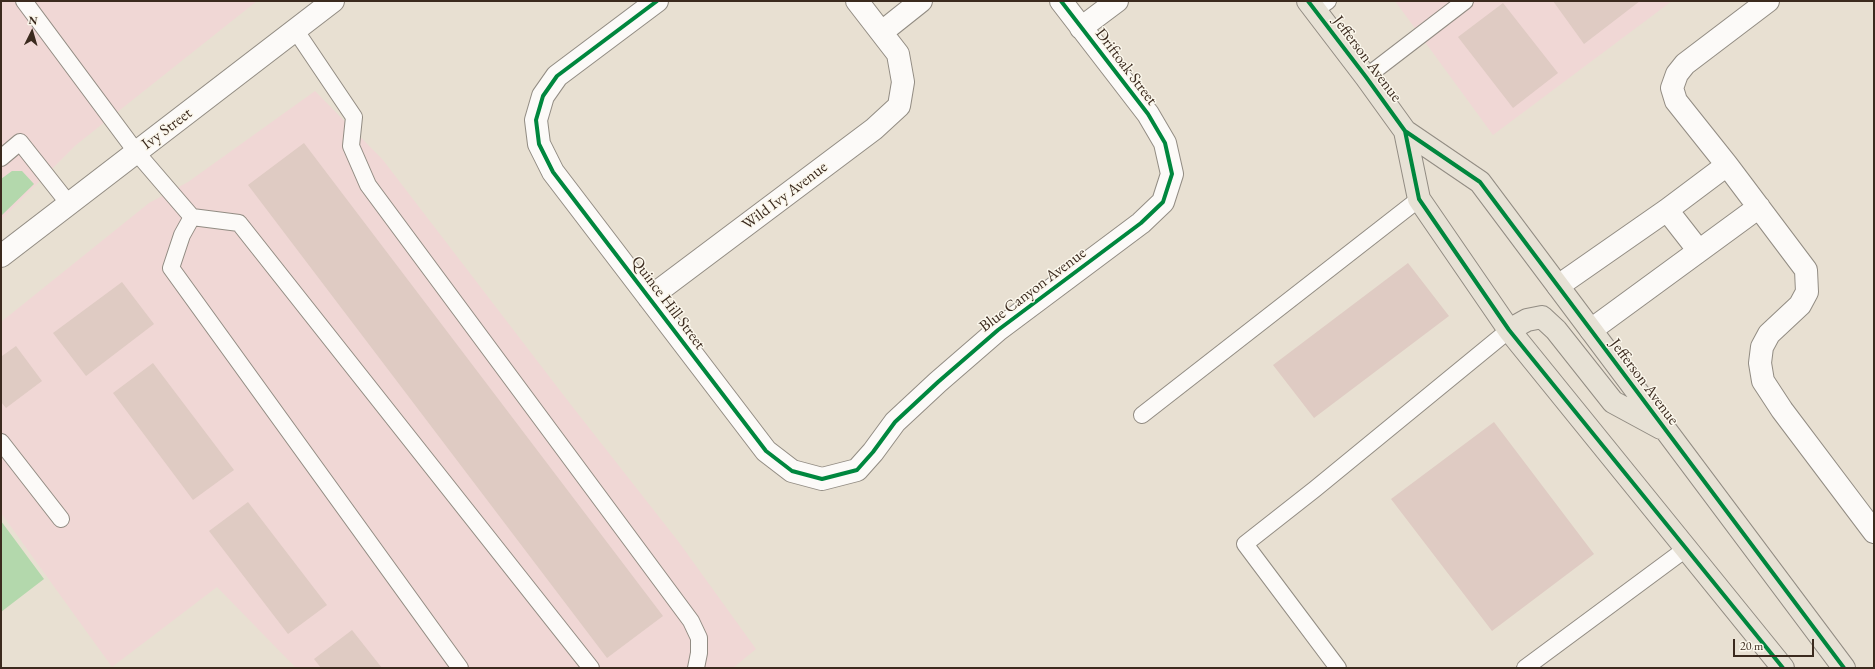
<!DOCTYPE html>
<style>
body{margin:0}
#map{position:relative;width:1875px;height:669px;overflow:hidden;background:#e8e0d2;font-family:"EB Garamond",serif}
canvas{display:block}
.frame{position:absolute;inset:0;border:2px solid #3b2a1e;pointer-events:none}
.north{position:absolute;left:12px;top:12px;width:40px;height:40px;-webkit-text-stroke:3px #fbf7ec;paint-order:stroke;rotate:5deg;font-size:11px;font-weight:700;line-height:16px;text-align:center;color:#3b2a1e}
.north::after{content:'';display:block;margin:auto;width:14px;height:18px;background:#3b2a1e;clip-path:polygon(50% 0,100% 100%,50% 72%,0 100%)}
.scale{position:absolute;left:1733px;top:639px;width:81px;height:18px;box-sizing:border-box;border:2px solid #3b2a1e;border-top:0;padding-left:5px;font-size:12px;line-height:14px;white-space:nowrap;color:#3b2a1e;-webkit-text-stroke:3px #fbf7ec;paint-order:stroke}
</style>
<div id="map">
<canvas width="1875" height="669"></canvas>
<div class="frame"></div>
<div class="north">N</div>
<div class="scale">20 m</div>
</div>
<script>
const g = document.querySelector('canvas').getContext('2d');
g.lineJoin = 'round';
function fillPath(path, color) {
  g.fillStyle = color;
  g.fill(path, 'evenodd');
}
function toPath(rows) {
  const path = new Path2D();
  for (const r of rows) {
    path.moveTo(r[0], r[1]);
    for (let i = 2; i < r.length; i += 2) path.lineTo(r[i], r[i + 1]);
  }
  return path;
}
function stroke(path, color, width, dash) {
  g.strokeStyle = color;
  g.lineWidth = width;
  g.lineCap = dash ? 'butt' : 'round';
  g.setLineDash(dash || []);
  g.stroke(path);
}
function drawText(font, color, halo, rows, align = 'center') {
  g.font = font + ' "EB Garamond",serif';
  g.lineWidth = 3;
  g.setLineDash([]);
  g.textBaseline = 'middle';
  g.strokeStyle = halo;
  g.fillStyle = color;
  for (const [text, x, y, turn = 0] of rows) {
    g.save();
    g.translate(x, y);
    g.rotate((+turn || 0) * Math.PI / 180);
    g.textAlign = isNaN(turn) ? turn : align;
    if (halo) g.strokeText(text, 0, 0);
    g.fillText(text, 0, 0);
    g.restore();
  }
}
fillPath(toPath([
 [1,1,257,1,76,145,1,220],
 [1395,1,1672,1,1493,135],
 [315,91,383,160,568,401,678,541,756,649,733,668,296,668,217,587,112,667,1,513,1,322,149,203,188,182]
]), '#f0d7d5');
fillPath(toPath([
 [12,171,22,171,34,184,1,216,1,179],
 [1,521,44,579,1,612]
]), '#b3d8ac');
fillPath(toPath([
 [1553,1,1640,1,1584,44],
 [1503,3,1558,73,1513,108,1458,37],
 [304,143,663,616,607,658,248,185],
 [1408,263,1449,316,1314,418,1273,365],
 [122,282,154,324,86,376,53,333],
 [16,346,42,381,6,408,1,402,1,355,2,356],
 [153,363,234,470,193,500,113,393],
 [1494,422,1594,554,1492,631,1391,499],
 [248,502,327,605,288,634,209,531],
 [352,630,382,668,321,668,314,659]
]), '#dfcbc3');
const service = toPath([
 [24,1,137,153,192,217,182,235,171,268,460,668],
 [1315,10,1328,1],
 [296,31,354,117,351,146,368,185,691,621,699,638,699,653,696,668],
 [1366,77,1465,1],
 [1,158,20,142,69,204],
 [192,217,239,223,591,668],
 [1142,415,1419,199],
 [1,442,61,519],
 [1338,668,1245,544,1315,489,1509,330],
 [1525,668,1687,548]
]);
const minor = toPath([
 [657,1,557,76,543,96,536,120,539,144,553,172,766,451,792,471,822,479,857,470,873,452,895,422,938,382,998,330,1141,223,1163,202,1172,174,1165,143,1148,114,1061,1],
 [1768,1,1685,64,1677,74,1672,88,1676,101,1727,165,1806,270,1807,292,1800,305,1769,334,1762,347,1760,363,1763,381,1782,410,1874,532],
 [1081,28,1117,1],
 [882,32,921,1],
 [1667,210,1699,251],
 [1558,286,1667,210,1727,165],
 [649,298,874,129,899,106,903,82,898,54,857,1],
 [1591,330,1759,207]
]);
const tertiary = toPath([
 [1,256,333,1]
]);
const primary = toPath([
 [1308,1,1366,77,1405,131,1480,182,1844,668],
 [1405,131,1419,199,1509,330,1783,668],
 [1509,330,1527,320,1542,317,1556,330,1613,402,1661,428]
]);
stroke(service, '#928c83', 18);
stroke(minor, '#928c83', 24);
stroke(tertiary, '#928c83', 24);
stroke(primary, '#928c83', 24);
stroke(service, '#fcfaf8', 16);
stroke(minor, '#fcfaf8', 22);
stroke(tertiary, '#fcfaf8', 22);
stroke(primary, '#e7e1d5', 22);
stroke(toPath([
 [657,1,557,76,543,96,536,120,539,144,553,172,766,451,792,471,822,479,857,470,873,452,895,422,938,382,998,330,1141,223,1163,202,1172,174,1165,143,1148,114,1061,1],
 [1308,1,1366,77,1405,131,1480,182,1844,668],
 [1405,131,1419,199,1509,330,1783,668]
]), '#00873e', 4);
drawText('16px', '#3b2a1e', '#fbf7ec', [
 ["Jefferson Avenue",1367,59,53],
 ["Driftoak Street",1126,67,53],
 ["Ivy Street",167,129,-37],
 ["Wild Ivy Avenue",785,196,-37],
 ["Blue Canyon Avenue",1033,290,-37],
 ["Quince Hill Street",668,303,53],
 ["Jefferson Avenue",1644,382,53]
]);
</script>
